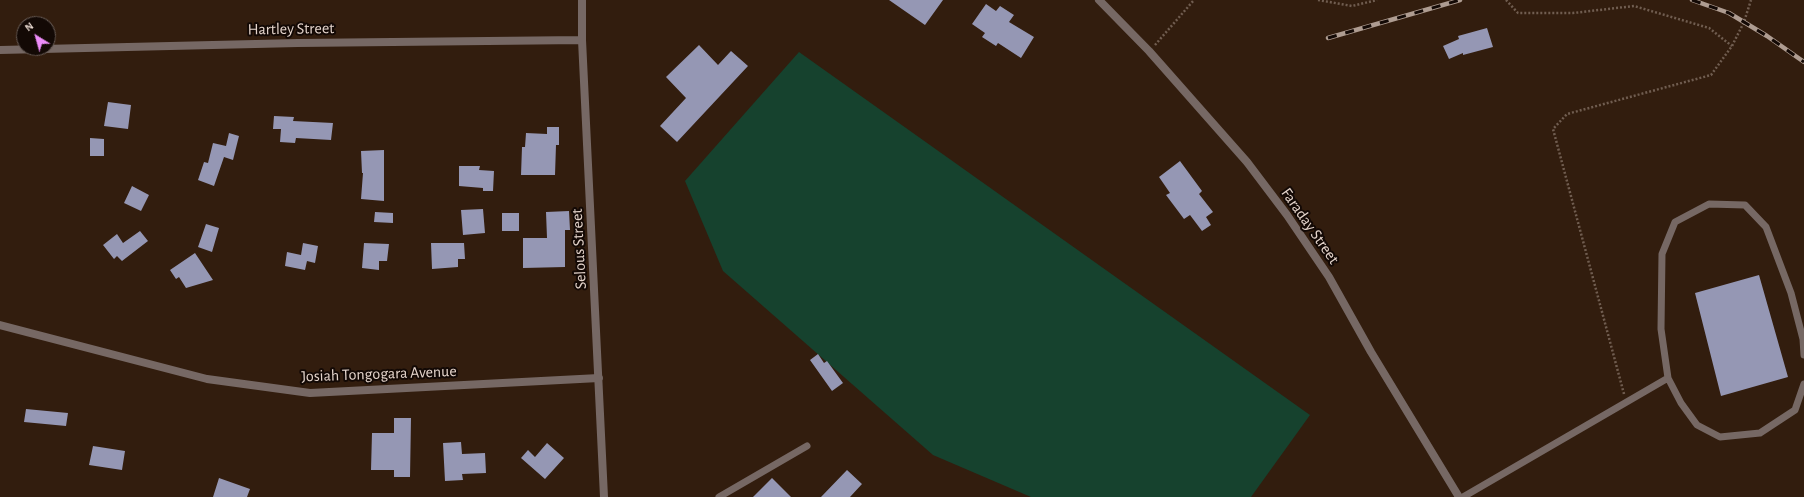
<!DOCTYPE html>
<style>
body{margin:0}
#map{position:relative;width:1804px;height:497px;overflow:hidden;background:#321d0e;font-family:"Alegreya Sans",sans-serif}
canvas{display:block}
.north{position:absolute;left:16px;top:16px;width:40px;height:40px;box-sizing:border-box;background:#130905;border:1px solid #675b55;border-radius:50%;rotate:323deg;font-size:11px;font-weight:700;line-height:16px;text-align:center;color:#e5d5cc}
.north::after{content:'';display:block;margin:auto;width:14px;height:18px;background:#ed8cf9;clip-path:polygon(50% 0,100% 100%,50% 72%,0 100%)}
</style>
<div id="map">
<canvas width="1804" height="497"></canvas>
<div class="north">N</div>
</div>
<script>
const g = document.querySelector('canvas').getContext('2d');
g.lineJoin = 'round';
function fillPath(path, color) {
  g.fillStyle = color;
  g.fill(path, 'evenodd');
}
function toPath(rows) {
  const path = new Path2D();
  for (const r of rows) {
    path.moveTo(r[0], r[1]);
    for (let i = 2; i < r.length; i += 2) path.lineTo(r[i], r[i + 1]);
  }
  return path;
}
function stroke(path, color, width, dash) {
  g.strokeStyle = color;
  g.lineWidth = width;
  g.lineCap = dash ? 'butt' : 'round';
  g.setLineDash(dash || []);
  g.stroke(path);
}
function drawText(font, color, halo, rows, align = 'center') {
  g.font = font + ' "Alegreya Sans",sans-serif';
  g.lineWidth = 4;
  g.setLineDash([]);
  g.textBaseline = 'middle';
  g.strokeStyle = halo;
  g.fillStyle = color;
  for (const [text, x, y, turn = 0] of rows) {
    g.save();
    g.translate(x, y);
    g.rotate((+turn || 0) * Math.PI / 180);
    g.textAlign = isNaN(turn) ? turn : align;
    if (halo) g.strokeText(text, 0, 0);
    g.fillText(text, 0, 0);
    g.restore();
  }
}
fillPath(toPath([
 [799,52,1310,415,1251,497,1031,497,933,455,723,271,685,181]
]), '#16422e');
fillPath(toPath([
 [889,0,943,0,925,25],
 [986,4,996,11,1000,6,1014,15,1009,22,1034,37,1021,58,998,43,996,46,982,37,985,33,972,24],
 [1487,28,1493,47,1463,55,1463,53,1449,59,1443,46,1459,39,1458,36],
 [699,45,718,65,731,51,748,66,677,142,660,126,686,98,666,77],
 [108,102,131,105,128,129,104,126],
 [274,116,294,117,293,121,333,123,331,140,296,138,295,143,280,142,281,129,273,129],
 [547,127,559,127,559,145,556,145,555,175,521,175,522,147,525,147,526,133,547,134],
 [229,133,239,136,233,160,224,157,214,186,198,180,204,162,208,163,213,143,226,146],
 [90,138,104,139,104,156,90,156],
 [384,150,384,201,361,199,363,173,362,173,361,151],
 [1180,161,1202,191,1199,194,1213,212,1206,217,1211,225,1202,231,1190,215,1184,219,1166,195,1170,193,1159,177],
 [459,166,480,166,479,170,494,171,493,191,483,191,483,188,459,186],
 [132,186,149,195,141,211,124,203],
 [483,209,485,233,463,235,461,210],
 [569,211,570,230,565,230,565,267,523,268,523,238,547,238,546,212],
 [375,212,393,213,393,223,374,222],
 [502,213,519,213,519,231,502,231],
 [206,224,219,228,212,252,198,247],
 [140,231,148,241,122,261,117,256,114,259,103,245,117,234,123,243],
 [303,243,318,246,315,263,307,261,305,270,285,266,287,252,301,255],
 [364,243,389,244,387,261,379,261,379,270,362,268],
 [431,243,464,243,465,259,458,259,458,267,432,269],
 [195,253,213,280,186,288,179,277,176,279,170,270],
 [1759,275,1788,377,1721,396,1695,293],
 [818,354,824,363,827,361,843,383,832,391,810,360],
 [26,409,68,413,66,426,24,422],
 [394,418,411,418,410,477,394,477,394,470,371,470,372,433,394,433],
 [461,442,462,454,485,453,486,473,462,474,463,480,445,481,443,443],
 [547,443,564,458,545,479,521,458,528,450,535,457],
 [93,446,125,451,122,470,89,465],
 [847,470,862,484,850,497,821,497],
 [219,478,250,489,247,497,213,497],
 [772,478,791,497,753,497]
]), '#9597b4');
stroke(toPath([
 [1318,0,1352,6,1377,0],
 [1506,0,1518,13,1573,13,1634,6,1709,28,1732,46],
 [1155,45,1194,0],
 [1624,394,1553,129,1567,114,1711,75,1732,46,1744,22,1751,0]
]), '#705d50', 2.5, [2, 2]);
stroke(toPath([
 [1804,355,1803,339,1791,293,1766,227,1745,205,1709,204,1675,222,1662,254,1661,329,1668,378,1681,403,1697,425,1720,437,1760,433,1795,410,1804,384],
 [719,497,807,446],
 [1463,497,1668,378]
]), '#766864', 7);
stroke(toPath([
 [582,0,582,40,604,497],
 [0,50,298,43,582,40],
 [0,325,207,379,310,393,599,378]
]), '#766864', 8);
stroke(toPath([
 [1099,0,1149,51,1247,162,1287,215,1329,277,1371,352,1459,497]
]), '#766864', 8);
const rail = toPath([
 [1692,0,1729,13,1767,36,1804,62],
 [1328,38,1460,0]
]);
stroke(rail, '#ae9c91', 4.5);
stroke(rail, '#130905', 3, [9]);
drawText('16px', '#e5d5cc', '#130905', [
 ["Hartley Street",291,29,-1],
 ["Faraday Street",1310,226,55],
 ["Selous Street",579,249,-93],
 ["Josiah Tongogara Avenue",379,374,-2]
]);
</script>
